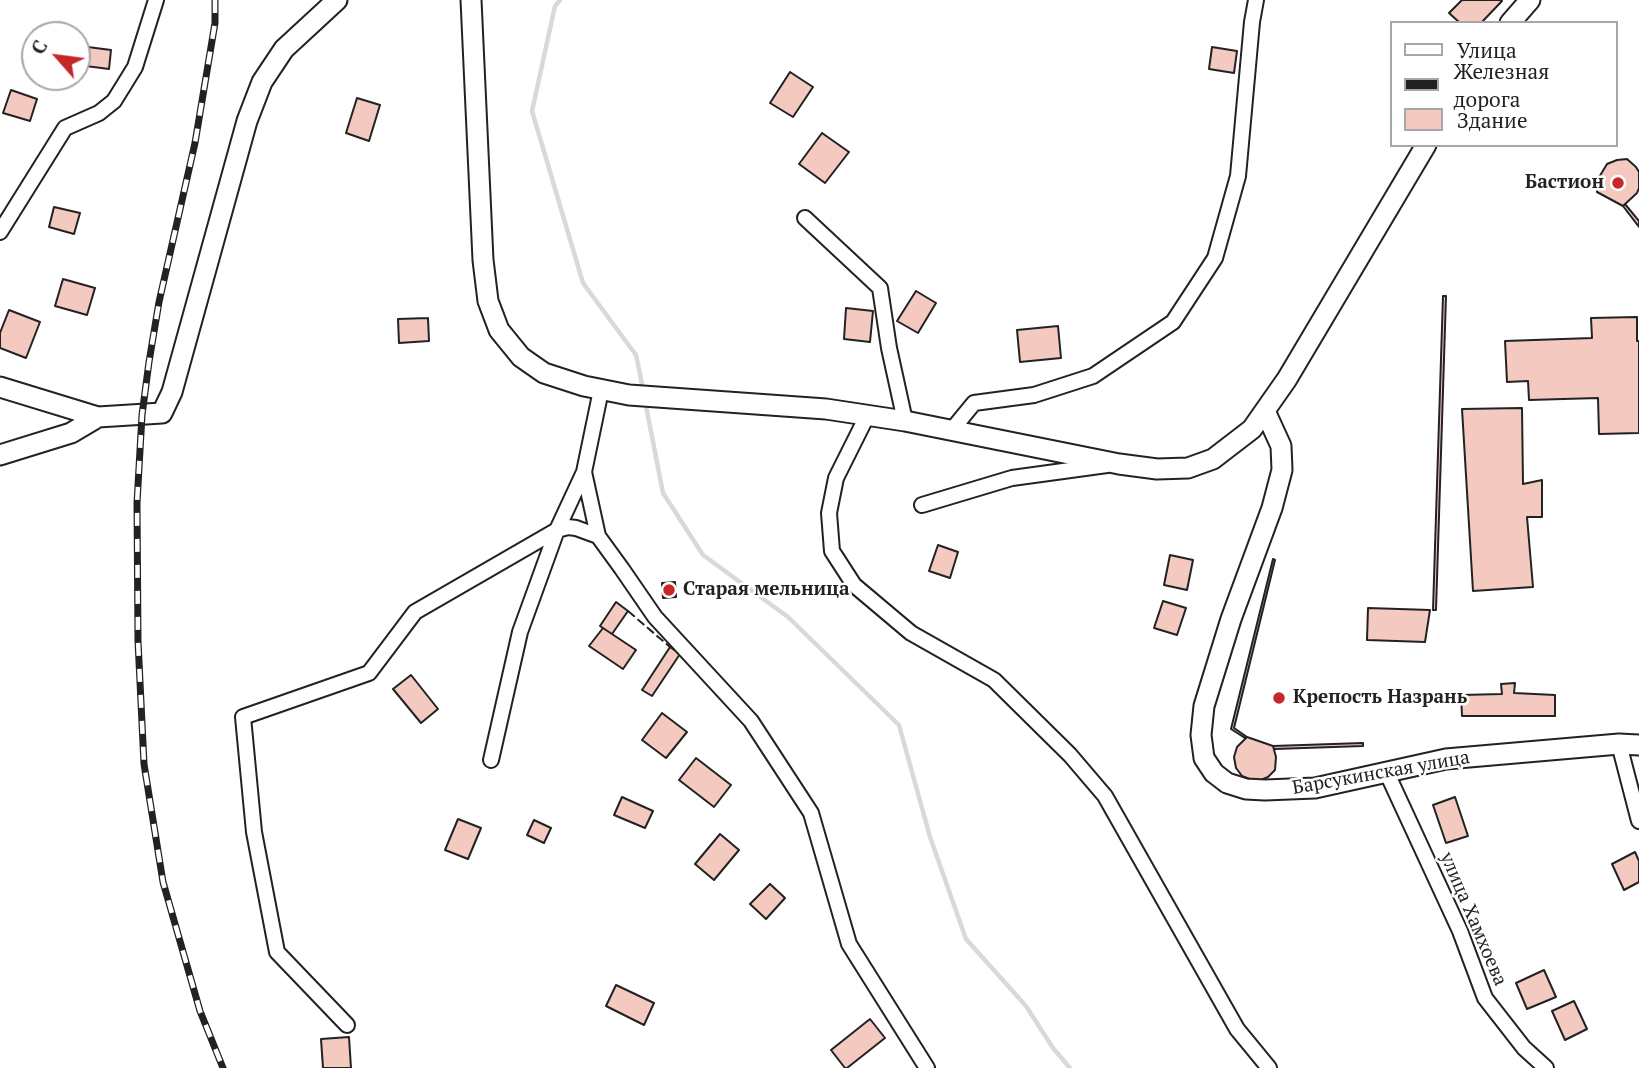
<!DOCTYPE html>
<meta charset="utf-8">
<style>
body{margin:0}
#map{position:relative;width:1639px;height:1068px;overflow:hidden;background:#fff;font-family:"PT Serif",serif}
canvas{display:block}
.legend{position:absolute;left:1390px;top:21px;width:228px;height:126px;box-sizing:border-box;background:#fff;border:2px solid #a7a7a7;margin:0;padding:9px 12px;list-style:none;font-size:21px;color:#222}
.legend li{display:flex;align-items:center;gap:14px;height:35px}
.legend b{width:35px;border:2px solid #a7a7a7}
.north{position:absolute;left:21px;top:21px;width:70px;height:70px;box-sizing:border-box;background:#fff;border:2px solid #a7a7a7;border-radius:50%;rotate:298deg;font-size:19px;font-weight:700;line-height:28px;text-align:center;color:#222}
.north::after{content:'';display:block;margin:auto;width:24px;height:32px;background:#c62828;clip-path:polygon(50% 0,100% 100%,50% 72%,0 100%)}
</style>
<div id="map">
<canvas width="1639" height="1068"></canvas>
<ul class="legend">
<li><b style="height:9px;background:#fff"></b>Улица</li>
<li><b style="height:9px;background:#222"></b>Железная дорога</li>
<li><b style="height:19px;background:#f3c9c0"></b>Здание</li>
</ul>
<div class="north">С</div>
</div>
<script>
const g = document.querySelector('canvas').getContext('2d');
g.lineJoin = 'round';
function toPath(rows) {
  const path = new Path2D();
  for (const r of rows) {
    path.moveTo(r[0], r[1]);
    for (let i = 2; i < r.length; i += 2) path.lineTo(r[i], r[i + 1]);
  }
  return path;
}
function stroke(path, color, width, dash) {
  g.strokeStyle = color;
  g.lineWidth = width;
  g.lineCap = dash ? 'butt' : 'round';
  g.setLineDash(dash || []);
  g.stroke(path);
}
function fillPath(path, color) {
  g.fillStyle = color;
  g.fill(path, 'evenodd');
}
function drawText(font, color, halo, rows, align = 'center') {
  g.font = font + ' "PT Serif",serif';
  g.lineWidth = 5;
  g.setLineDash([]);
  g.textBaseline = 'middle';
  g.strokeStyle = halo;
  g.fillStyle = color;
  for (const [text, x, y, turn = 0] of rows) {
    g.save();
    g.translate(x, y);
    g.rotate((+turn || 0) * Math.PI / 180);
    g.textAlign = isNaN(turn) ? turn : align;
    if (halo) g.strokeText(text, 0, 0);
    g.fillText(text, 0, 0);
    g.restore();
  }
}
stroke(toPath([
 [560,0,555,6,532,111,583,283,636,355,643,389],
 [645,401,663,493,703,555,788,617,899,725,930,837,966,939,1026,1006,1053,1048,1070,1068]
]), '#d9d9d9', 4.5);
const building = toPath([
 [1462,0,1500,0,1502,1,1481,23,1460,23,1449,13,1462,0],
 [80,46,111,50,109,69,78,65,80,46],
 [1212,47,1237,51,1234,73,1209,69,1212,47],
 [790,72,813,87,793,117,770,103,790,72],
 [11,90,37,99,30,121,3,113,11,90],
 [357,98,380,105,369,141,346,133,357,98],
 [822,133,849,152,825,183,799,164,822,133],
 [1627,159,1636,167,1639,172,1639,188,1637,193,1623,206,1597,192,1598,179,1607,164,1617,160,1627,159],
 [1625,204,1639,221,1639,227,1623,206,1625,204],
 [54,207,80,213,74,234,49,227,54,207],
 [63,279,95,288,87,315,55,306,63,279],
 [916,291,936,303,918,333,897,321,916,291],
 [1443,296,1446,296,1436,610,1433,610,1443,296],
 [846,308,873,311,870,342,844,339,846,308],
 [9,310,40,322,26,358,0,348,0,333,9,310],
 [1637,317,1637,341,1639,341,1639,433,1599,434,1598,398,1529,400,1528,381,1507,382,1505,341,1592,338,1591,318,1637,317],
 [428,318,429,341,399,343,398,319,428,318],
 [1058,326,1061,358,1020,362,1017,330,1058,326],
 [1522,408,1523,484,1542,480,1542,517,1527,517,1533,587,1473,591,1462,409,1522,408],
 [938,545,958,552,950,578,929,571,938,545],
 [1170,555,1193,560,1187,590,1164,585,1170,555],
 [1273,559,1275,560,1234,728,1247,737,1245,738,1231,729,1273,559],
 [675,582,676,597,663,598,662,583,675,582],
 [1163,601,1186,608,1177,635,1154,628,1163,601],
 [616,602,628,611,612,634,600,626,616,602],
 [1368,608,1430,610,1425,642,1367,640,1368,608],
 [603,628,636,650,623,669,589,646,603,628],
 [670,647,680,654,652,696,642,690,670,647],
 [411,675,438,709,421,723,393,689,411,675],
 [1515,683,1514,693,1555,695,1555,716,1462,716,1461,695,1502,694,1501,684,1515,683],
 [662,713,687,732,666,758,642,740,662,713],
 [1247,737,1273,746,1276,757,1275,770,1268,777,1261,780,1252,780,1242,776,1236,768,1234,757,1237,747,1247,737],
 [1363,743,1363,746,1274,749,1273,746,1363,743],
 [696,758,731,785,714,807,679,780,696,758],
 [622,797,653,811,645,828,614,815,622,797],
 [1455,797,1468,836,1446,843,1433,805,1455,797],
 [458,819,481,828,468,859,445,850,458,819],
 [534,820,551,828,544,843,527,835,534,820],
 [720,834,739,850,714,880,695,864,720,834],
 [1635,852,1639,861,1639,882,1624,890,1612,864,1635,852],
 [770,884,785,898,766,919,750,904,770,884],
 [1544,970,1556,997,1527,1009,1516,983,1544,970],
 [616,985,654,1003,644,1025,606,1006,616,985],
 [1574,1001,1587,1029,1565,1040,1552,1011,1574,1001],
 [870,1019,885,1038,847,1068,845,1068,831,1050,870,1019],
 [349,1037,351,1068,323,1068,321,1039,349,1037]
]);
fillPath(building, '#f3c9c0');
stroke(building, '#222', 2);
const street = toPath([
 [805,218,880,288,889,348,905,421],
 [0,232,65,128,99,113,114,101,135,67,156,0],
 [868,414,836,478,829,513,832,551,854,585,911,633,994,680,1070,755,1105,796,1237,1029,1269,1068],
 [951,431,974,403,1034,395,1093,376,1173,322,1215,258,1238,176,1252,22,1256,0],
 [584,472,598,536,622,569,655,617,751,721,811,813,849,944,927,1068],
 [922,505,1012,478,1107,465],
 [1619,744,1639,821],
 [491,760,520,632,557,530,584,472,601,390],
 [1386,771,1460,931,1485,998,1524,1048,1546,1068],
 [347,1025,277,952,254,832,243,717,369,673,415,612,557,530,568,527,576,528,598,536]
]);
const secondary = toPath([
 [471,0,483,260,488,301,499,330,521,357,544,373,584,386,629,395,826,409,905,421,1119,464,1157,469,1188,468,1213,459,1252,429,1287,379,1426,145],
 [1510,23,1530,0],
 [0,387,98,417,162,413,172,392,247,121,262,82,284,49,337,0],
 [1265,411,1281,446,1282,470,1272,508,1231,619,1204,706,1201,735,1204,758,1214,773,1227,783,1246,789,1265,790,1315,788,1446,759,1619,744,1639,745],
 [0,455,71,433,98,417]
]);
stroke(street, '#222', 18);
stroke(secondary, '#222', 23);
stroke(street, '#fff', 14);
stroke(secondary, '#fff', 19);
const rail = toPath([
 [215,0,215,23,195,143,159,302,149,362,142,415,137,503,138,641,144,764,163,882,200,1011,223,1068]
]);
stroke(rail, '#222', 7);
stroke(rail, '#fff', 4.5, [13]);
stroke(toPath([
 [628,611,670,647]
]), '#222', 2, [9, 3.5]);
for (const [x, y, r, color] of [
 [1618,183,7,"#c62828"],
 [669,590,7,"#c62828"],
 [1279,698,7,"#c62828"]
]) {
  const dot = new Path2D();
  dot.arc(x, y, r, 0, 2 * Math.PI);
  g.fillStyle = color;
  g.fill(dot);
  stroke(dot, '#fff', 2.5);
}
drawText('bold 19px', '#222', '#fff', [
 ["Бастион",1604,183,"right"],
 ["Старая мельница",683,590],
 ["Крепость Назрань",1293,698]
], 'left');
drawText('19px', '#222', '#fff', [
 ["Барсукинская улица",1381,773,-10],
 ["улица Хамхоева",1473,919,67]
]);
</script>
